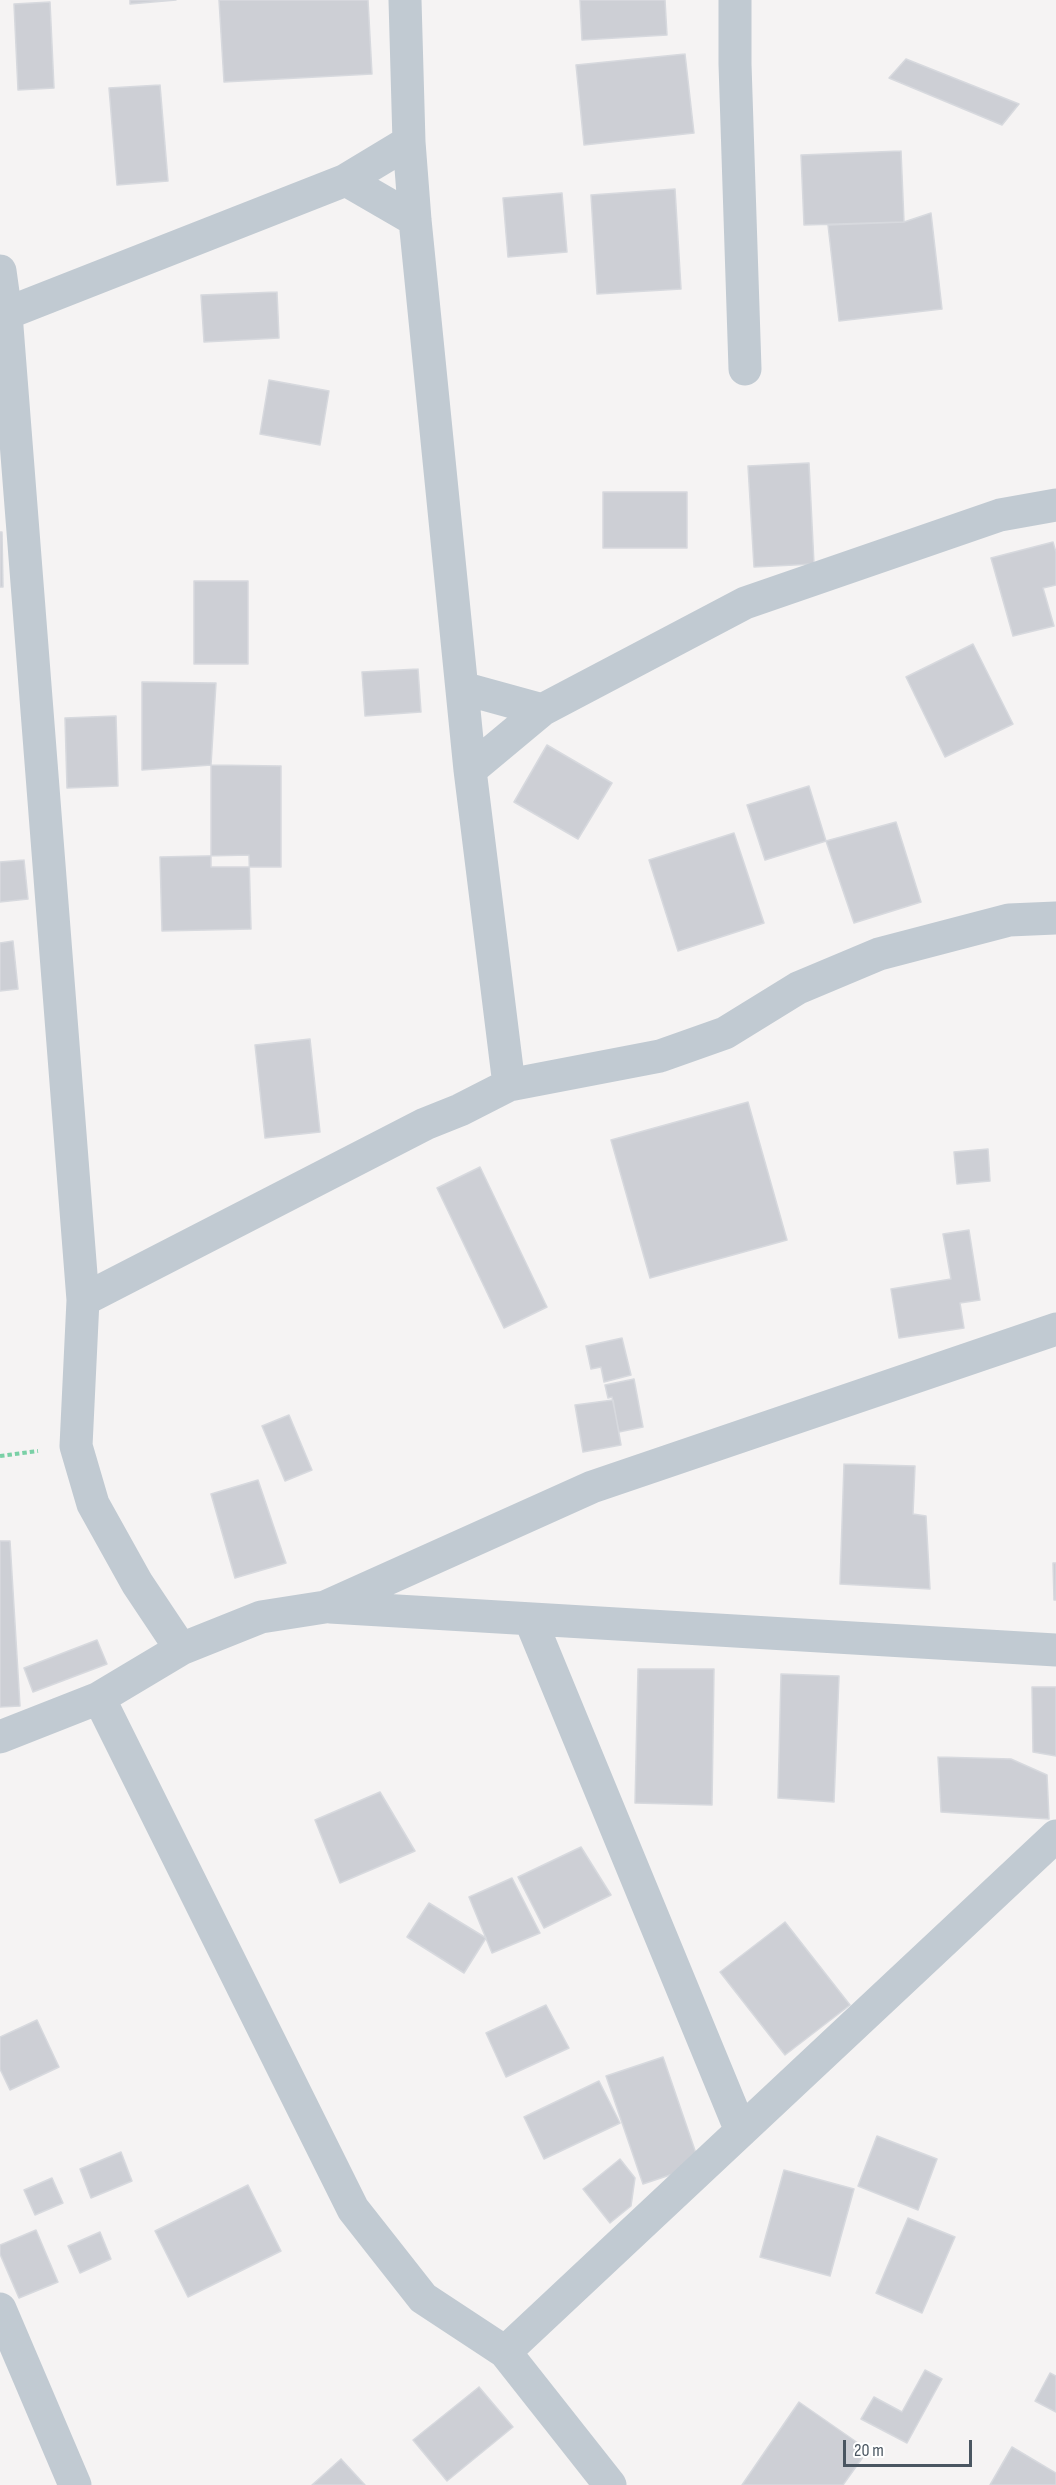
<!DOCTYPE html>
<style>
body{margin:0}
#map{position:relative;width:1056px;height:2485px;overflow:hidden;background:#f5f3f3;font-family:"Sofia Sans Condensed",sans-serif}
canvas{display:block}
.scale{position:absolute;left:843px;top:2440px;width:129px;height:27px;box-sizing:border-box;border:3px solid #4a5661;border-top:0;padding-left:8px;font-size:18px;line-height:21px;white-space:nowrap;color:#4a5661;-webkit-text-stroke:4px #fff;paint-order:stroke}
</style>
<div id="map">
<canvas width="1056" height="2485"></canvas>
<div class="scale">20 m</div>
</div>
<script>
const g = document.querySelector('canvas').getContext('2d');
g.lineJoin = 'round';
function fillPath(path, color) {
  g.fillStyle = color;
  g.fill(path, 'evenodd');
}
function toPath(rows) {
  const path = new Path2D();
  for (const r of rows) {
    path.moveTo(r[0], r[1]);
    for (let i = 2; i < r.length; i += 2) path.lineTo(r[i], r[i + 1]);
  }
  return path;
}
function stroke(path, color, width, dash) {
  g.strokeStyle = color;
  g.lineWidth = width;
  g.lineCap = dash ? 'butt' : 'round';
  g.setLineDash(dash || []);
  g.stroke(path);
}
const building = toPath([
 [130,0,176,0,130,4,130,0],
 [219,0,368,0,372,74,224,82,219,0],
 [580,0,665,0,667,35,582,40,580,0],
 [50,2,54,88,18,90,14,4,50,2],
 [685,54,694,133,584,145,576,65,685,54],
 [906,59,1019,104,1002,125,889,78,906,59],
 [160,85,168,181,117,185,109,88,160,85],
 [901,151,904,222,804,225,801,155,901,151],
 [675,189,681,289,597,294,591,195,675,189],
 [562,193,567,252,508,257,503,198,562,193],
 [931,213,942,309,839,321,828,225,904,222,931,213],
 [277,292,279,338,204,342,201,295,277,292],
 [269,380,329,391,320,445,260,434,269,380],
 [809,463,814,564,754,567,748,466,809,463],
 [603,492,687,492,687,548,603,548,603,492],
 [0,532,2,532,3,587,0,587,0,532],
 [1053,542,1056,552,1056,585,1043,588,1054,626,1013,636,991,558,1053,542],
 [194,581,248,581,248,664,194,664,194,581],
 [973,644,1013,724,945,757,906,677,973,644],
 [418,669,421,712,365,716,362,672,418,669],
 [142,682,216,683,211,765,142,770,142,682],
 [116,716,118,786,67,788,65,718,116,716],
 [547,745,612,783,578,839,514,802,547,745],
 [211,765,281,766,281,867,211,867,211,765],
 [809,786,826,841,765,860,747,805,809,786],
 [896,822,921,902,854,923,826,841,896,822],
 [734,833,764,923,678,951,649,860,734,833],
 [249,855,251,929,162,931,160,857,249,855],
 [24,860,28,899,0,902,0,862,24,860],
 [13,941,18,989,0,991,0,943,13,941],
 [310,1039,320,1132,265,1138,255,1045,310,1039],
 [748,1102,787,1240,650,1278,611,1140,748,1102],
 [988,1149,990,1181,957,1184,954,1152,988,1149],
 [480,1167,547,1307,504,1328,437,1188,480,1167],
 [969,1230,980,1300,960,1303,964,1328,899,1338,891,1289,951,1279,943,1234,969,1230],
 [622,1338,631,1375,604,1382,601,1367,591,1369,586,1346,622,1338],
 [634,1379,643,1427,619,1432,612,1397,608,1398,605,1385,634,1379],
 [613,1400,621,1445,583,1452,575,1405,613,1400],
 [289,1415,312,1470,285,1481,262,1426,289,1415],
 [844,1464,915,1466,913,1514,926,1516,930,1589,840,1584,844,1464],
 [258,1480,286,1563,235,1578,211,1494,258,1480],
 [0,1541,10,1541,20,1706,0,1707,0,1541],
 [1053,1563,1056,1563,1056,1600,1054,1600,1053,1563],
 [97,1640,107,1664,33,1692,24,1668,97,1640],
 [638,1669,714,1669,712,1805,635,1803,638,1669],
 [781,1674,839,1676,834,1802,778,1798,781,1674],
 [1032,1687,1056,1687,1056,1756,1033,1752,1032,1687],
 [938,1757,1011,1759,1047,1775,1049,1819,941,1812,938,1757],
 [380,1792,415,1851,340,1883,315,1820,380,1792],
 [581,1847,611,1895,544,1928,518,1877,581,1847],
 [512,1878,540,1933,492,1953,469,1897,512,1878],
 [429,1903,486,1938,464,1973,407,1937,429,1903],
 [785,1922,850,2005,785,2055,720,1972,785,1922],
 [546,2005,569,2048,506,2077,486,2033,546,2005],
 [37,2020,59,2067,10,2090,0,2069,0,2037,37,2020],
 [663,2057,700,2165,643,2184,606,2076,663,2057],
 [599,2081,620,2123,544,2159,524,2117,599,2081],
 [877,2136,937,2159,918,2210,858,2186,877,2136],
 [121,2152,132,2181,91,2198,80,2169,121,2152],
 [620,2159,635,2178,631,2206,610,2223,583,2189,620,2159],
 [784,2170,854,2189,830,2276,760,2257,784,2170],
 [52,2178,63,2203,35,2215,24,2190,52,2178],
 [248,2185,281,2251,188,2297,155,2231,248,2185],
 [908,2218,955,2237,922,2313,876,2293,908,2218],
 [36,2230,58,2282,19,2298,0,2254,0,2245,36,2230],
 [100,2232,111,2259,80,2273,68,2246,100,2232],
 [925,2370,942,2379,907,2443,861,2419,874,2397,902,2412,925,2370],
 [1050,2373,1056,2376,1056,2412,1035,2401,1050,2373],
 [479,2387,513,2427,447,2481,413,2440,479,2387],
 [799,2402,868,2450,843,2485,742,2485,799,2402],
 [1012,2447,1056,2473,1056,2485,990,2485,1012,2447],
 [341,2459,365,2485,312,2485,341,2459]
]);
fillPath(building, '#cdcfd5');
stroke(building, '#d7d9de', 1.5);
stroke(toPath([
 [0,1456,38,1451]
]), '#7ad0a6', 4, [4.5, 3]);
stroke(toPath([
 [405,0,409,142,415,220,470,770,509,1085],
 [735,0,735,64,745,369],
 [346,180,415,220],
 [0,271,6,314,83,1300,76,1446,93,1504,137,1583,181,1649],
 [0,316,346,180,409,142],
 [462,688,542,710],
 [470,770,542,710,745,603,1000,515,1056,505],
 [83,1300,425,1124,460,1110,509,1085,660,1056,725,1033,798,988,879,954,1009,920,1056,918],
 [330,1607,1056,1650],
 [530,1619,741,2131],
 [99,1698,353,2209,423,2298,505,2352,610,2485],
 [0,1737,99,1698,181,1649,261,1617,325,1607,592,1487,1056,1329],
 [0,2309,75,2485],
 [505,2352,1056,1836]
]), '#c1cad2', 33);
</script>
